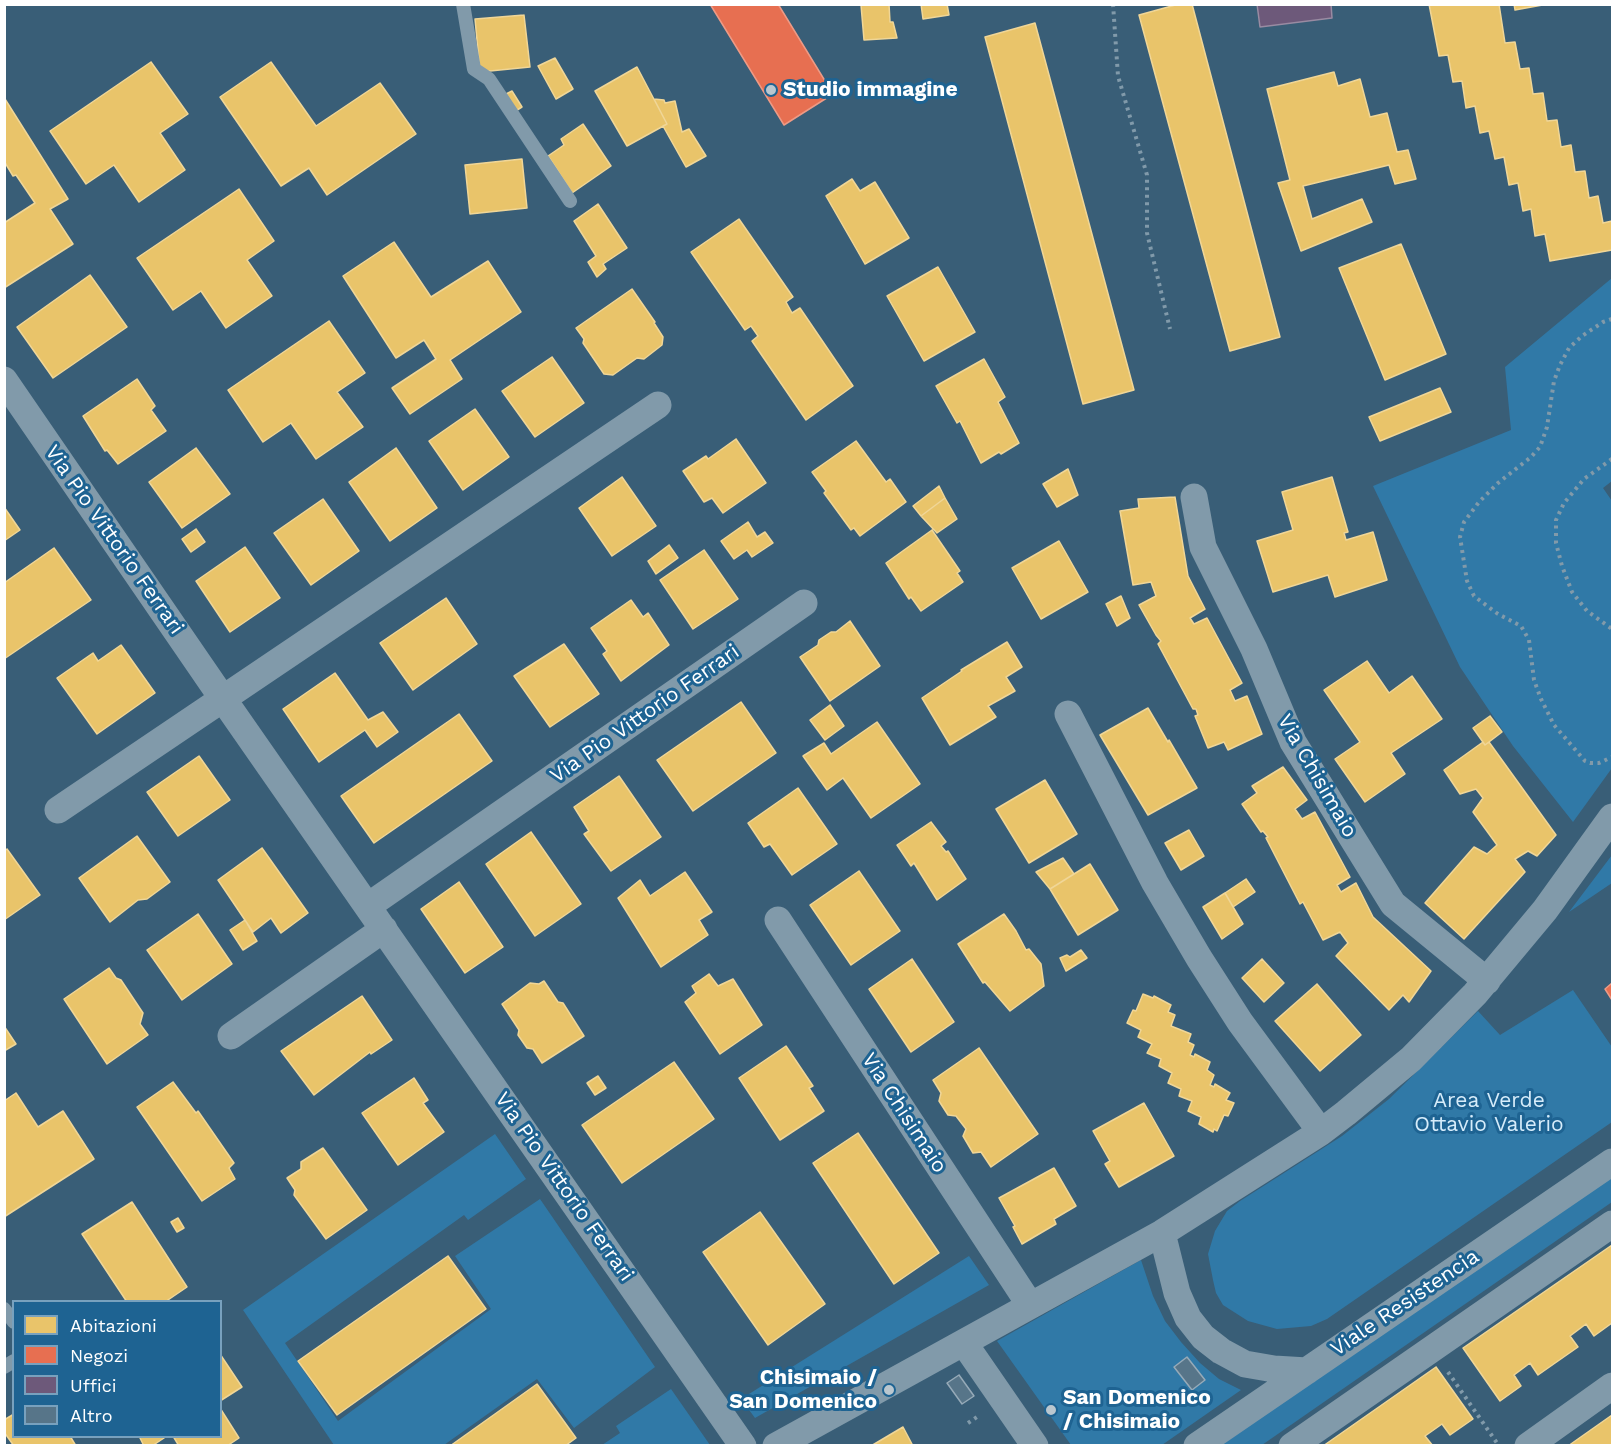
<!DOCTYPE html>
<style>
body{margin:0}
#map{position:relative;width:1617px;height:1450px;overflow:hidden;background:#395e77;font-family:"Work Sans",sans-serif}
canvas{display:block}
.frame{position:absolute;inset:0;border:6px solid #fff;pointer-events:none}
.legend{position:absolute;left:12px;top:1300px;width:210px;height:138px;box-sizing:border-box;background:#1e6392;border:2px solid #78a1be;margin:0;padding:8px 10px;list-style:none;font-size:18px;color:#fff}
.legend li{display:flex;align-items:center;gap:12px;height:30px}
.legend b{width:30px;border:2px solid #78a1be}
</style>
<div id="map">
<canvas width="1617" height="1450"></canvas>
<div class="frame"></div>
<ul class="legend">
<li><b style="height:16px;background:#e9c46a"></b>Abitazioni</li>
<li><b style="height:16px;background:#e76f51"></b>Negozi</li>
<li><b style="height:16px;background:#6d597a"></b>Uffici</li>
<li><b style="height:16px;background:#577589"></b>Altro</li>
</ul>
</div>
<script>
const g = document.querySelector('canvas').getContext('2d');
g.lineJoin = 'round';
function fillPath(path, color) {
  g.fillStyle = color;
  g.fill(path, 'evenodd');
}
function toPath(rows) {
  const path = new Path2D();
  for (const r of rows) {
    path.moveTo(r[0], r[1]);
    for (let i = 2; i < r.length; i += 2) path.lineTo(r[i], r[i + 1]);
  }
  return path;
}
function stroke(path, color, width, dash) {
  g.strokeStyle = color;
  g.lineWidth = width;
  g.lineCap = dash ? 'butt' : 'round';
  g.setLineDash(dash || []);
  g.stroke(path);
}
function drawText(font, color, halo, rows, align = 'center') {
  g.font = font + ' "Work Sans",sans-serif';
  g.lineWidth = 6;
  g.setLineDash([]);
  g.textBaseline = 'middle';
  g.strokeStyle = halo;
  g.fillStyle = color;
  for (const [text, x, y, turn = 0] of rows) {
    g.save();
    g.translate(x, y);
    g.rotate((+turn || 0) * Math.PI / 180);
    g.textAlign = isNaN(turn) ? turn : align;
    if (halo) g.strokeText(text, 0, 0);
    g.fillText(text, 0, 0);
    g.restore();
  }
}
fillPath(toPath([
 [1612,278,1612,481,1603,488,1612,501,1612,768,1573,822,1513,746,1460,667,1373,486,1511,430,1505,367],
 [1612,855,1612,883,1569,912],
 [1573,990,1612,1047,1612,1122,1327,1319,1311,1326,1277,1329,1248,1321,1223,1305,1216,1293,1213,1280,1208,1254,1215,1231,1227,1211,1240,1201,1342,1136,1389,1099,1478,1011,1500,1035],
 [495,1134,526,1179,468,1220,464,1215,285,1343,338,1421,491,1309,455,1256,540,1199,655,1367,574,1428,537,1379,444,1445,334,1445,243,1310],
 [1612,1170,1612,1202,1262,1445,1217,1446],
 [969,1256,989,1285,755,1418,741,1399],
 [1141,1260,1153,1296,1165,1321,1181,1342,1200,1363,1219,1379,1241,1390,1162,1445,1071,1445,997,1341],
 [671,1389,710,1445,602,1445,620,1433,616,1426]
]), '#3079a7');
const homes = toPath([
 [889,4,890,22,893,22,897,38,864,40,861,5,889,4],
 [921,4,947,4,949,15,923,19,921,4],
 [1179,4,1192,4,1280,337,1230,351,1139,15,1179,4],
 [1429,4,1499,4,1505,43,1515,42,1520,69,1529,68,1533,94,1543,93,1547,121,1557,120,1561,147,1571,145,1575,172,1585,171,1589,198,1598,196,1603,223,1612,221,1612,250,1550,261,1545,234,1535,236,1531,209,1523,211,1518,183,1509,185,1504,157,1495,159,1489,131,1480,133,1475,106,1466,108,1462,81,1453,82,1448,55,1439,56,1429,4],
 [1514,4,1548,4,1515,10,1514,4],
 [524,15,530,67,480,72,475,19,524,15],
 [1035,23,1134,390,1083,404,985,37,1035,23],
 [555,58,573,89,556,99,538,66,555,58],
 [151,62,188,114,160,133,185,170,139,202,114,165,86,184,50,131,151,62],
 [271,62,316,126,380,83,416,134,327,195,309,168,281,186,220,97,271,62],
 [637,67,667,124,627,146,595,91,637,67],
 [1334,72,1338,86,1360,79,1370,117,1387,113,1397,152,1408,150,1416,179,1395,184,1389,165,1303,186,1312,219,1362,199,1372,222,1301,251,1278,183,1290,180,1267,89,1334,72],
 [512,91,522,107,514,112,504,95,512,91],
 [5,99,68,199,50,209,73,244,4,288,4,223,35,203,16,175,13,176,4,161,5,99],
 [654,99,664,100,665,103,675,101,682,132,689,129,706,156,686,167,663,126,667,124,654,99],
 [583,124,611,166,572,193,548,156,564,145,561,139,583,124],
 [522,159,527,208,470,214,465,165,522,159],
 [852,179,860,191,875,182,909,238,865,264,826,196,852,179],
 [239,189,274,241,247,260,272,296,226,328,201,291,173,310,137,258,239,189],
 [598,204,627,248,603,264,606,269,597,277,588,262,596,256,574,221,598,204],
 [739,219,793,297,786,302,792,313,800,308,853,386,806,420,752,341,758,336,751,326,745,330,691,252,739,219],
 [394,242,431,297,488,261,521,312,450,360,462,379,410,414,392,388,436,359,424,340,396,358,343,276,394,242],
 [1401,244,1446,354,1385,380,1339,268,1401,244],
 [938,267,975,332,924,361,887,296,938,267],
 [90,275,127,327,53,378,17,327,90,275],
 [632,289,655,322,654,323,663,337,662,345,644,359,637,358,613,375,604,374,583,343,584,339,576,328,632,289],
 [329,321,365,373,337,392,363,427,316,459,291,423,263,442,228,390,329,321],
 [552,357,584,403,535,437,502,391,552,357],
 [984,359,1005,397,998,402,1019,443,1001,454,999,452,981,463,960,421,957,423,936,386,984,359],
 [137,379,155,406,151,410,166,431,118,464,107,450,105,451,83,416,137,379],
 [1440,388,1451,412,1380,441,1369,417,1440,388],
 [475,409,509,457,463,490,429,441,475,409],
 [736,439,766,483,723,513,712,498,704,502,683,471,706,456,708,459,736,439],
 [856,441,886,482,890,479,906,502,860,536,854,528,851,530,824,493,826,491,812,472,856,441],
 [196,448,230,494,182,528,149,482,196,448],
 [396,448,437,508,390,541,349,482,396,448],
 [1068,469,1078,495,1057,507,1043,484,1068,469],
 [622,477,656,526,612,556,579,508,622,477],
 [1332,477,1348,532,1344,533,1346,540,1373,532,1387,580,1335,597,1328,575,1273,592,1257,541,1293,530,1282,492,1332,477],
 [939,486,945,498,921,516,913,506,939,486],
 [1175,497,1188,576,1205,609,1190,618,1194,624,1207,618,1242,683,1230,690,1235,701,1247,696,1262,734,1228,750,1224,742,1208,748,1195,716,1198,715,1196,709,1193,709,1158,644,1161,641,1156,635,1139,605,1156,596,1151,582,1133,585,1120,511,1139,508,1138,499,1175,497],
 [945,498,957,519,937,533,921,516,945,498],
 [323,499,359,551,311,585,274,533,323,499],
 [4,507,20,530,4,541,4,507],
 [748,522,757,537,765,532,773,543,752,557,747,550,734,559,721,541,748,522],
 [196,529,205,542,191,552,182,539,196,529],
 [932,530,960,571,957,573,963,582,921,611,911,597,909,599,886,563,932,530],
 [1059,541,1088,592,1041,619,1012,568,1059,541],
 [669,545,678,558,656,574,648,561,669,545],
 [245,547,280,598,230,632,196,581,245,547],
 [54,548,91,600,4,659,4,583,54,548],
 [704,550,738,599,693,629,660,580,704,550],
 [1121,596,1130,618,1117,626,1106,604,1121,596],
 [446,598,477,644,413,690,380,643,446,598],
 [631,600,643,617,648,613,669,645,621,681,603,654,607,651,591,628,631,600],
 [850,621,880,666,830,701,800,657,818,645,819,640,831,632,836,632,850,621],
 [1007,642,1022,667,1006,677,1015,691,988,706,996,717,950,745,922,698,962,671,961,670,1007,642],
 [564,644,599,694,550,727,514,676,564,644],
 [121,645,155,693,97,734,57,678,93,653,98,661,121,645],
 [1367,661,1389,693,1412,676,1442,719,1391,753,1405,774,1365,802,1335,759,1360,742,1324,690,1367,661],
 [335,673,368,720,383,712,398,732,377,747,365,730,319,762,283,709,335,673],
 [741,702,776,753,693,811,657,760,741,702],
 [830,705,844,726,825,740,810,720,830,705],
 [1148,708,1168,742,1169,740,1197,788,1148,815,1100,735,1148,708],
 [459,714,492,761,374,843,341,796,459,714],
 [1490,716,1502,732,1485,745,1473,728,1490,716],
 [877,722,920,784,871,818,843,778,827,790,803,756,824,743,831,754,877,722],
 [1483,742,1485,745,1489,742,1556,835,1537,856,1528,851,1515,859,1525,872,1464,939,1425,903,1474,847,1487,854,1497,845,1473,812,1483,798,1476,789,1460,794,1444,770,1483,742],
 [199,756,230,800,178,836,147,792,199,756],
 [1283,767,1307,800,1295,809,1302,819,1315,812,1350,877,1337,885,1341,892,1356,883,1373,917,1431,971,1409,1002,1403,995,1389,1010,1336,956,1348,943,1340,932,1323,940,1303,902,1300,904,1266,838,1268,837,1263,831,1261,832,1242,804,1257,793,1252,786,1283,767],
 [619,776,661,837,611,871,584,834,589,831,574,807,619,776],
 [1045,780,1077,834,1029,863,996,809,1045,780],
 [798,788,837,844,792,875,770,844,764,847,748,823,798,788],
 [931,822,946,842,941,846,946,852,948,851,966,879,937,900,914,863,911,866,897,845,931,822],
 [1189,830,1204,856,1181,870,1165,843,1189,830],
 [531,832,581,904,535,936,486,864,531,832],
 [137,836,170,882,147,899,138,900,110,922,79,878,137,836],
 [262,848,308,913,281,933,271,918,253,932,218,880,262,848],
 [7,849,40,895,4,920,4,851,7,849],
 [1063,858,1074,874,1050,889,1036,872,1063,858],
 [1090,864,1118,910,1078,935,1050,889,1090,864],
 [859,871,900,931,851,965,810,905,859,871],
 [685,872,712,912,699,920,708,935,661,967,618,898,640,880,650,896,685,872],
 [1246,879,1255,892,1233,907,1225,893,1246,879],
 [459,882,503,947,465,973,421,909,459,882],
 [1225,893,1243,924,1222,939,1203,907,1225,893],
 [198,914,232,964,182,1000,147,950,198,914],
 [1004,914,1016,931,1026,950,1029,949,1041,964,1044,986,1010,1011,985,982,983,983,958,944,1004,914],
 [245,920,257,941,243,950,230,930,245,920],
 [1081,950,1087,958,1066,971,1060,958,1067,955,1070,957,1081,950],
 [912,959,954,1022,911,1052,869,989,912,959],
 [1262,959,1284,983,1264,1002,1242,978,1262,959],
 [109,968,116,978,121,980,143,1013,140,1024,148,1035,107,1064,64,999,109,968],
 [709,974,718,986,733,979,762,1025,720,1054,685,1002,696,993,692,986,709,974],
 [544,981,558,1002,563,1003,584,1036,542,1063,533,1049,527,1048,518,1035,519,1030,502,1004,530,983,539,984,544,981],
 [1317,984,1361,1035,1320,1071,1275,1021,1317,984],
 [1143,994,1153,998,1154,996,1171,1005,1168,1012,1175,1015,1171,1026,1191,1034,1188,1042,1194,1045,1190,1055,1194,1057,1195,1054,1210,1062,1207,1070,1214,1075,1210,1085,1214,1087,1215,1084,1230,1093,1226,1100,1234,1103,1228,1116,1224,1115,1217,1131,1214,1129,1213,1132,1199,1124,1201,1117,1188,1111,1192,1101,1179,1096,1181,1089,1168,1083,1172,1073,1159,1066,1161,1059,1147,1053,1152,1044,1138,1037,1141,1030,1127,1023,1133,1010,1136,1011,1143,994],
 [362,996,392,1040,371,1054,370,1052,314,1095,281,1051,362,996],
 [4,1026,16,1044,4,1051,4,1026],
 [786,1046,813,1086,809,1088,824,1111,780,1140,739,1078,786,1046],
 [979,1048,1038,1134,991,1167,981,1152,973,1153,963,1136,966,1129,956,1116,948,1115,939,1101,941,1093,933,1080,979,1048],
 [674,1062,714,1119,622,1183,582,1125,674,1062],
 [598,1076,606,1088,595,1095,587,1083,598,1076],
 [414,1078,428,1100,423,1103,444,1132,398,1165,362,1113,414,1078],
 [173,1082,196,1113,198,1111,234,1163,229,1168,235,1179,202,1201,137,1107,173,1082],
 [16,1093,38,1127,63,1111,94,1159,4,1217,4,1101,16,1093],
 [1144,1103,1174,1156,1119,1187,1105,1164,1110,1161,1093,1131,1144,1103],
 [858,1133,939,1253,894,1284,813,1163,858,1133],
 [323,1148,367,1210,326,1239,294,1195,295,1190,287,1178,301,1169,301,1162,323,1148],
 [1054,1168,1076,1206,1054,1219,1056,1224,1022,1244,1013,1227,1015,1226,999,1198,1054,1168],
 [132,1202,187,1287,165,1302,127,1302,82,1234,132,1202],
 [760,1212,825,1304,768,1345,703,1252,760,1212],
 [178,1218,184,1228,177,1232,171,1222,178,1218],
 [1612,1245,1612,1323,1594,1336,1586,1324,1570,1336,1578,1347,1538,1375,1530,1363,1514,1375,1521,1386,1500,1401,1463,1348,1612,1245],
 [448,1256,486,1309,337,1415,298,1361,448,1256],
 [220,1354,242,1387,220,1401,220,1354],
 [1436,1367,1473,1419,1450,1435,1442,1424,1425,1436,1433,1446,1323,1446,1436,1367],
 [537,1384,576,1438,565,1446,450,1446,537,1384],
 [220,1408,239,1438,227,1446,179,1446,173,1436,220,1436,220,1408],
 [14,1414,14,1436,70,1436,76,1446,14,1446,4,1432,4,1420,14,1414],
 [1612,1415,1612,1446,1568,1446,1612,1415],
 [903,1427,913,1446,871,1446,903,1427],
 [139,1436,167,1436,152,1446,144,1446,139,1436]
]);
fillPath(homes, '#e9c46a');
stroke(homes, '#f0d697', 1.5);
const shops = toPath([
 [710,4,778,4,833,94,784,125,710,4],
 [1612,983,1612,1000,1605,989,1612,983]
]);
fillPath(shops, '#e76f51');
stroke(shops, '#ee9a85', 1.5);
const offices = toPath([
 [1257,4,1331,4,1332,18,1260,27,1257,4]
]);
fillPath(offices, '#6d597a');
stroke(offices, '#998ba2', 1.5);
const building = toPath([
 [1187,1357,1205,1380,1192,1390,1174,1367,1187,1357],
 [959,1375,974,1396,962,1404,947,1383,959,1375]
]);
fillPath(building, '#577589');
stroke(building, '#96aab8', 1.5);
stroke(toPath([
 [1113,4,1118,76,1147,175,1147,233,1170,329],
 [1612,319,1603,322,1582,336,1569,348,1560,365,1554,381,1547,427,1540,447,1531,457,1498,483,1479,502,1464,522,1460,537,1467,581,1474,596,1498,614,1521,626,1529,640,1534,680,1541,699,1554,725,1585,761,1590,763,1599,763,1612,757],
 [1612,459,1584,479,1564,503,1556,520,1556,543,1562,566,1572,592,1587,611,1612,629],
 [1448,1372,1499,1446],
 [968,1423,980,1415]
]), '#819aaa', 4, [3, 4.5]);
stroke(toPath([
 [463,4,474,69,489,79,570,201],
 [4,1309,14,1322],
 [4,1367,14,1361]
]), '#819aaa', 14);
stroke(toPath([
 [4,380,223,699,743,1446],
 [1194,497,1203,547,1254,649,1293,742,1393,904,1487,981],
 [1068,714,1155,883,1199,958,1240,1022,1321,1132],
 [58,810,658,405],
 [368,906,804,603],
 [778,920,1030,1305],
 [231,1036,384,929],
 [1162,1233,1177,1293,1188,1318,1203,1337,1221,1351,1245,1364,1274,1369,1307,1371],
 [964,1343,1035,1446],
 [776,1446,1162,1233,1321,1132,1346,1113,1411,1059,1475,994,1545,910,1612,817],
 [1197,1446,1612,1162],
 [1292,1446,1612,1224],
 [1528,1446,1612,1386]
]), '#819aaa', 27);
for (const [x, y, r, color] of [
 [771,90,6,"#bac7cf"],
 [889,1390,6,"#bac7cf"],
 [1051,1410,6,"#bac7cf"]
]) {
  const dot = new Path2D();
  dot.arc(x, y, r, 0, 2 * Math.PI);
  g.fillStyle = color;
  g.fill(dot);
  stroke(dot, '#1e6392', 2);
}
drawText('bold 21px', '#fff', '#1e6392', [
 ["Studio immagine",783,90],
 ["Chisimaio /",877,1378,"right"],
 ["San Domenico",877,1402,"right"],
 ["San Domenico",1063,1398],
 ["/ Chisimaio",1063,1422]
], 'left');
drawText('21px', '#fff', '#1e6392', [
 ["Via Pio Vittorio Ferrari",114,540,55],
 ["Via Pio Vittorio Ferrari",645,714,-35],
 ["Via Chisimaio",1317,776,60],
 ["Via Chisimaio",904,1113,57],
 ["Via Pio Vittorio Ferrari",564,1187,55],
 ["Viale Resistencia",1405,1303,-34]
]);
drawText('21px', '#d6ecfa', '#1e6392', [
 ["Area Verde",1489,1101],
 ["Ottavio Valerio",1489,1125]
]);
</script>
